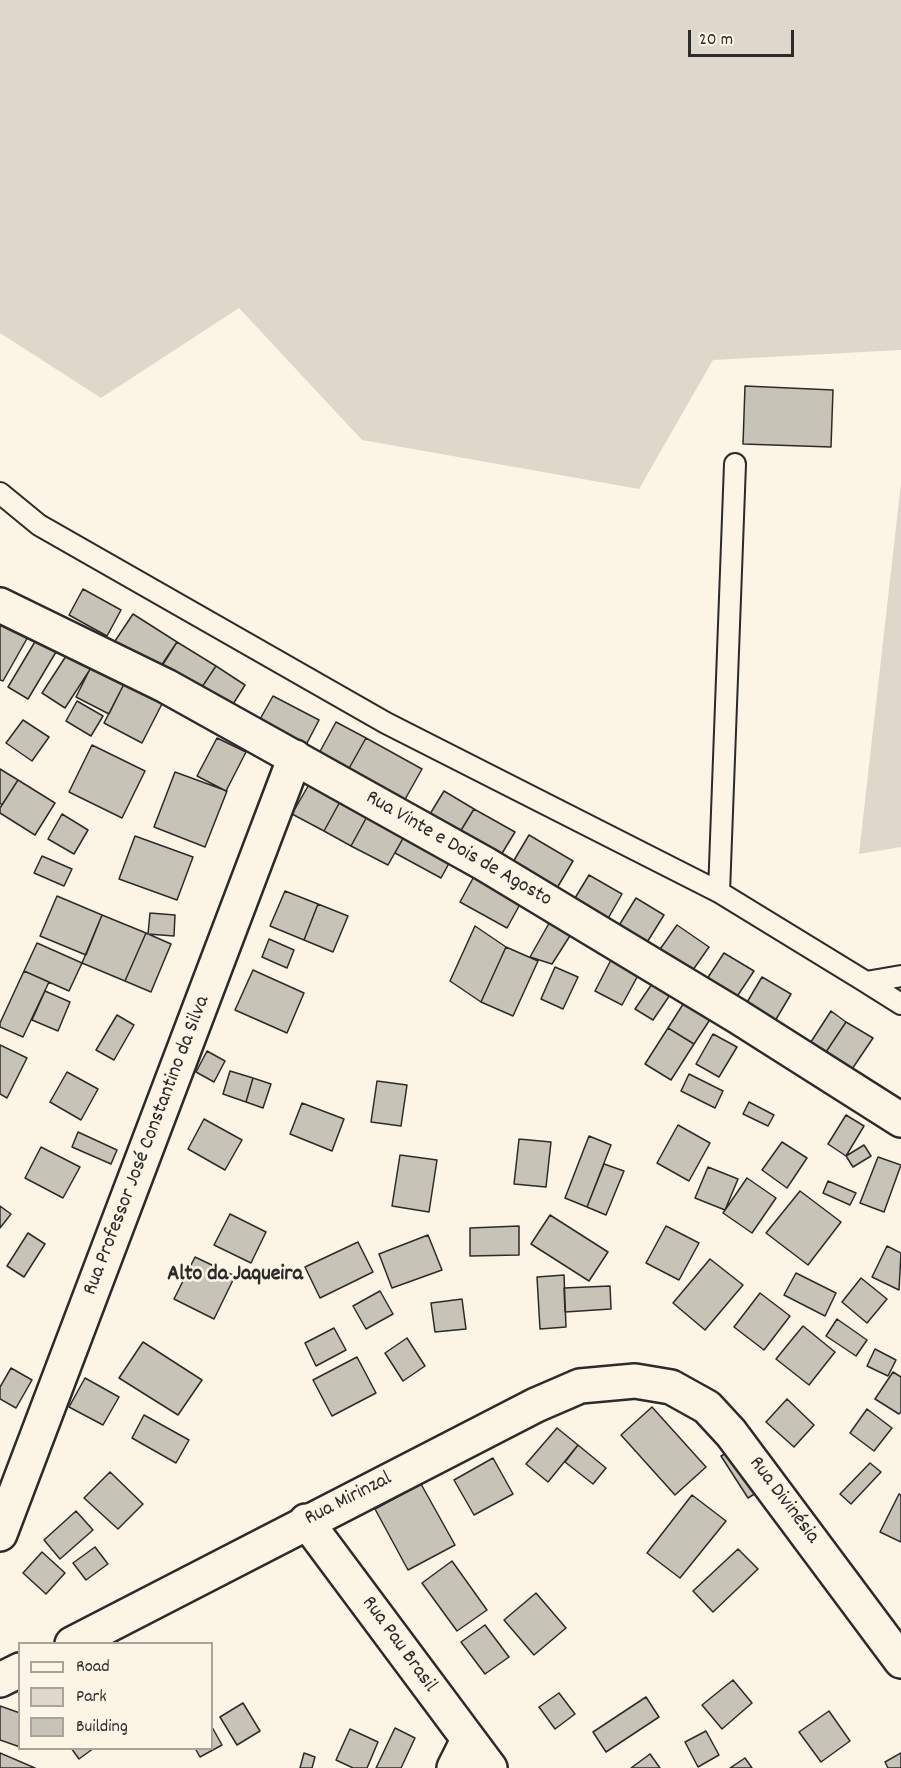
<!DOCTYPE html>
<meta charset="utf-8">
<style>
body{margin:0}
#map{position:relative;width:901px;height:1768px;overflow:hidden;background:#fcf5e5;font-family:Dekko,sans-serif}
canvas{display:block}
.legend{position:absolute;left:18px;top:1642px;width:195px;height:108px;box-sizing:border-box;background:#fcf5e5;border:2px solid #a8a49b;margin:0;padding:8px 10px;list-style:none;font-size:18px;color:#2b2b2b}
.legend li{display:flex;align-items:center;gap:12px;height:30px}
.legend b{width:30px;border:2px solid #a8a49b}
.scale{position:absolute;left:688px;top:30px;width:106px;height:27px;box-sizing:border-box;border:3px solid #2b2b2b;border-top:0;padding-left:8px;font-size:18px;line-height:21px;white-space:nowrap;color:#2b2b2b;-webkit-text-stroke:4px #fcf5e5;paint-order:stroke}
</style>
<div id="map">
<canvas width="901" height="1768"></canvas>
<ul class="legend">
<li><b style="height:8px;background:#fcf5e5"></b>Road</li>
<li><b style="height:16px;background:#ded8ca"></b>Park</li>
<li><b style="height:16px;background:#c8c3b7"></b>Building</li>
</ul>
<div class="scale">20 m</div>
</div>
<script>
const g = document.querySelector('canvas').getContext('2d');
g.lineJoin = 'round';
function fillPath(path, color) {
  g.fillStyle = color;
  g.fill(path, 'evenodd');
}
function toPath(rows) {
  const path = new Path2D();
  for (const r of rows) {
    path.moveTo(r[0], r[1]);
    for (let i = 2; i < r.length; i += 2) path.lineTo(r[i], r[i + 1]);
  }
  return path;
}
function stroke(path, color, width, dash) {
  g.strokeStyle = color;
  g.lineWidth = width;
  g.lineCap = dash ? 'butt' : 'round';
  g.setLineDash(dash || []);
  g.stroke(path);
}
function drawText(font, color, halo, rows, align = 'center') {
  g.font = font + ' Dekko,sans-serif';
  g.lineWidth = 5;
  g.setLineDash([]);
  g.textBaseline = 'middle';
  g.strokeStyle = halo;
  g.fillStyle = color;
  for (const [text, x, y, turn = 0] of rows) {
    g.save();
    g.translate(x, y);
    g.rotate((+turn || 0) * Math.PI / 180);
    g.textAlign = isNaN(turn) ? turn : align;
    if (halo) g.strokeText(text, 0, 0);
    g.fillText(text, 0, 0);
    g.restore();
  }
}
fillPath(toPath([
 [0,0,901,0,901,350,713,360,639,489,362,440,239,308,101,398,0,333],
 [901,483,901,847,859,854]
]), '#ded8ca');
const building = toPath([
 [745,386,833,390,831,447,743,444,745,386],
 [83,589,121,610,107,636,69,615,83,589],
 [133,614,177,642,160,669,115,641,133,614],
 [3,621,29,635,3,681,0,680,0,627,3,621],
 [36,640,56,652,28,699,8,687,36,640],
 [177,642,216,666,200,690,161,666,177,642],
 [68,653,91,668,65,708,42,693,68,653],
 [92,665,125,682,109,714,76,697,92,665],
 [216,666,245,685,230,709,200,690,216,666],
 [125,682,163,702,142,743,104,723,125,682],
 [273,696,319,720,306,745,259,721,273,696],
 [77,701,103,716,91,736,66,721,77,701],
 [23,720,49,737,32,761,6,743,23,720],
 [336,722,366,738,347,772,317,757,336,722],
 [217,738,246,752,226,791,197,776,217,738],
 [366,738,422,769,403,803,347,772,366,738],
 [92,745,145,771,122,818,69,792,92,745],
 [0,769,18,780,2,805,0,803,0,769],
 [175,772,227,791,205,847,154,827,175,772],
 [18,780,55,803,35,835,0,813,0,808,18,780],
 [311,781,342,798,324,831,292,814,311,781],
 [444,791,474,809,460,832,430,814,444,791],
 [342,798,369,813,351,846,324,831,342,798],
 [474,809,515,832,501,855,460,832,474,809],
 [369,813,406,833,388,865,351,846,369,813],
 [62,814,88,830,74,854,48,839,62,814],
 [406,833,452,858,441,878,395,853,406,833],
 [529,835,573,861,557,888,513,862,529,835],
 [135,836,193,857,177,900,119,879,135,836],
 [42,856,72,869,64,886,34,873,42,856],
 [477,871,524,897,507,928,460,902,477,871],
 [589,875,622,894,606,922,572,903,589,875],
 [285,891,318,904,304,940,270,926,285,891],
 [57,896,102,915,86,955,40,936,57,896],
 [636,898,664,915,646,944,618,927,636,898],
 [318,904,348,916,333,952,304,940,318,904],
 [150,913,175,915,174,936,148,934,150,913],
 [102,915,146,933,125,981,82,963,102,915],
 [552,918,573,931,552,964,530,957,552,918],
 [677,925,709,947,688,977,656,955,677,925],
 [475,926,506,947,481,1002,450,981,475,926],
 [146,933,171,944,151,992,125,981,146,933],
 [269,939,294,950,287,968,262,957,269,939],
 [37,943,82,963,69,991,24,971,37,943],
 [506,947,538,961,513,1016,481,1002,506,947],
 [724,953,754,971,734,1001,705,982,724,953],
 [614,954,642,968,622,1005,595,991,614,954],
 [555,967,578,977,563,1009,541,999,555,967],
 [253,970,304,993,287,1033,235,1010,253,970],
 [24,971,49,982,23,1037,0,1027,0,1023,24,971],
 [658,975,676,986,653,1020,635,1009,658,975],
 [762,977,791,994,775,1021,746,1004,762,977],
 [45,991,70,1002,58,1031,32,1020,45,991],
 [687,998,713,1015,694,1044,668,1028,687,998],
 [831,1011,846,1022,822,1058,807,1048,831,1011],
 [117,1015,134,1025,114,1060,96,1050,117,1015],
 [846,1022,873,1038,848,1075,822,1058,846,1022],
 [668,1028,694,1044,671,1080,645,1064,668,1028],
 [713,1034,737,1047,719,1077,696,1064,713,1034],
 [0,1045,27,1058,7,1098,0,1094,0,1045],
 [207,1051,225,1061,214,1082,196,1072,207,1051],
 [230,1071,253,1078,246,1102,223,1094,230,1071],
 [67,1072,98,1089,81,1120,50,1102,67,1072],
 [689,1074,723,1091,715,1108,681,1091,689,1074],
 [253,1078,271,1084,263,1108,246,1102,253,1078],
 [377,1081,407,1085,401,1126,371,1122,377,1081],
 [749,1102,774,1115,768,1126,743,1114,749,1102],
 [302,1103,344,1119,332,1151,290,1134,302,1103],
 [846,1115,864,1126,846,1156,828,1144,846,1115],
 [204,1119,242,1140,225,1170,188,1149,204,1119],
 [678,1125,710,1143,689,1181,657,1163,678,1125],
 [78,1132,117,1150,111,1164,72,1147,78,1132],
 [589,1136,611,1145,587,1207,565,1198,589,1136],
 [519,1139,551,1142,546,1187,514,1184,519,1139],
 [782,1142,807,1158,787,1188,762,1170,782,1142],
 [864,1145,871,1156,853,1167,846,1156,864,1145],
 [41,1147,80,1167,63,1198,25,1178,41,1147],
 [400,1155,437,1160,429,1212,392,1206,400,1155],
 [878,1157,901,1165,884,1212,860,1203,878,1157],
 [604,1164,624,1171,606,1215,587,1207,604,1164],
 [708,1167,738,1179,725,1210,695,1198,708,1167],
 [747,1178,776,1198,752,1233,723,1213,747,1178],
 [828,1181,856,1193,850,1205,823,1193,828,1181],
 [800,1191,841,1222,808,1265,766,1233,800,1191],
 [0,1206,11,1214,0,1228,0,1206],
 [230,1214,266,1232,251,1263,214,1245,230,1214],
 [550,1215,608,1252,589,1281,531,1244,550,1215],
 [519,1226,519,1255,470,1256,470,1228,519,1226],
 [666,1226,699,1243,679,1280,646,1263,666,1226],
 [28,1233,45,1244,24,1277,7,1266,28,1233],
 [428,1235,442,1270,392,1288,379,1254,428,1235],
 [358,1242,373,1272,320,1298,305,1267,358,1242],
 [887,1246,901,1253,899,1290,872,1277,887,1246],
 [195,1257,235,1276,214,1319,174,1299,195,1257],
 [710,1259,743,1285,705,1330,673,1303,710,1259],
 [796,1273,836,1293,825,1316,784,1295,796,1273],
 [564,1275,566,1327,540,1329,537,1277,564,1275],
 [861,1278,887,1299,867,1323,842,1302,861,1278],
 [610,1286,611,1309,565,1312,564,1288,610,1286],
 [380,1291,393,1314,366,1329,353,1306,380,1291],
 [760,1293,790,1316,764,1350,734,1327,760,1293],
 [462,1299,466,1329,435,1332,431,1303,462,1299],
 [837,1319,867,1340,856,1356,826,1336,837,1319],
 [803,1326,835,1352,809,1385,776,1359,803,1326],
 [334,1328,346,1350,316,1366,305,1343,334,1328],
 [407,1338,425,1366,403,1381,385,1353,407,1338],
 [143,1342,202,1380,178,1415,119,1378,143,1342],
 [875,1349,896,1360,888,1376,867,1366,875,1349],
 [357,1357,376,1393,332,1416,313,1380,357,1357],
 [11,1368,32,1380,16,1408,0,1399,0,1387,11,1368],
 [893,1372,901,1377,901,1412,899,1414,875,1399,893,1372],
 [85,1378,119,1397,103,1425,69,1407,85,1378],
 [787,1399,814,1425,794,1447,766,1422,787,1399],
 [652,1407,706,1467,675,1495,621,1435,652,1407],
 [867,1409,892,1428,874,1451,850,1433,867,1409],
 [144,1415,189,1440,176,1463,132,1438,144,1415],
 [557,1428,578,1445,548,1482,526,1464,557,1428],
 [578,1445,606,1468,593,1484,565,1462,578,1445],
 [733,1449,761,1490,748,1498,721,1456,733,1449],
 [493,1458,513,1494,474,1515,454,1480,493,1458],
 [870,1463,881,1472,851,1504,840,1494,870,1463],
 [110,1472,143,1504,118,1529,84,1498,110,1472],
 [421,1484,455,1545,408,1570,375,1509,421,1484],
 [899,1494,901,1495,901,1542,880,1532,899,1494],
 [692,1495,726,1521,680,1578,647,1553,692,1495],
 [76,1511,93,1530,60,1559,44,1540,76,1511],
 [95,1547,108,1564,86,1580,73,1563,95,1547],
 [738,1549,758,1569,713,1612,693,1591,738,1549],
 [42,1552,65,1573,46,1594,23,1573,42,1552],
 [452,1561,487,1610,457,1631,422,1583,452,1561],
 [536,1593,566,1628,534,1655,504,1620,536,1593],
 [485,1625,509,1657,485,1674,461,1642,485,1625],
 [733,1680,752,1703,722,1729,702,1705,733,1680],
 [559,1693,575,1714,555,1729,539,1707,559,1693],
 [646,1697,659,1717,606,1752,593,1732,646,1697],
 [243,1703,260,1731,237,1745,220,1717,243,1703],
 [0,1706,20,1713,20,1747,0,1740,0,1706],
 [829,1711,850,1741,821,1762,799,1732,829,1711],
 [212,1727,222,1745,200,1757,195,1748,212,1748,212,1727],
 [395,1728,415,1738,401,1768,376,1768,395,1728],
 [350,1729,378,1742,367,1768,353,1768,336,1760,350,1729],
 [706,1731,719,1755,698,1767,685,1742,706,1731],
 [71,1748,94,1748,79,1759,71,1748],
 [0,1753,35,1768,0,1768,0,1753],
 [304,1753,315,1757,312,1768,300,1768,304,1753],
 [901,1753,901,1768,888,1768,885,1762,901,1753],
 [650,1754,660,1768,631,1768,650,1754],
 [745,1758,752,1768,730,1768,745,1758]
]);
fillPath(building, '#c8c3b7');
stroke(building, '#2b2b2b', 1.5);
const lane = toPath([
 [0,493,39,525,386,723,719,892,866,982],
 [719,892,735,464],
 [901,976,866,982,901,1004]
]);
const street = toPath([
 [0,605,166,686,485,864,737,1016,901,1120],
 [306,1521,490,1768],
 [0,1534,295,757],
 [72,1644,536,1405,580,1386,635,1381,671,1387,707,1407,731,1433,901,1661],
 [0,1680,20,1670],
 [454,1768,468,1740]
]);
stroke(lane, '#2b2b2b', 24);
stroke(street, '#2b2b2b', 38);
stroke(lane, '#fcf5e5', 20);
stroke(street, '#fcf5e5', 33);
drawText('21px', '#2b2b2b', '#fcf5e5', [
 ["Rua Vinte e Dois de Agosto",458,850,30],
 ["Rua Professor José Constantino da Silva",148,1146,-69],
 ["Rua Mirinzal",349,1500,-27],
 ["Rua Divinésia",783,1501,53],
 ["Rua Pau Brasil",398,1645,54]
]);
drawText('bold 22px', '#2b2b2b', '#fcf5e5', [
 ["Alto da Jaqueira",235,1276]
]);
</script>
